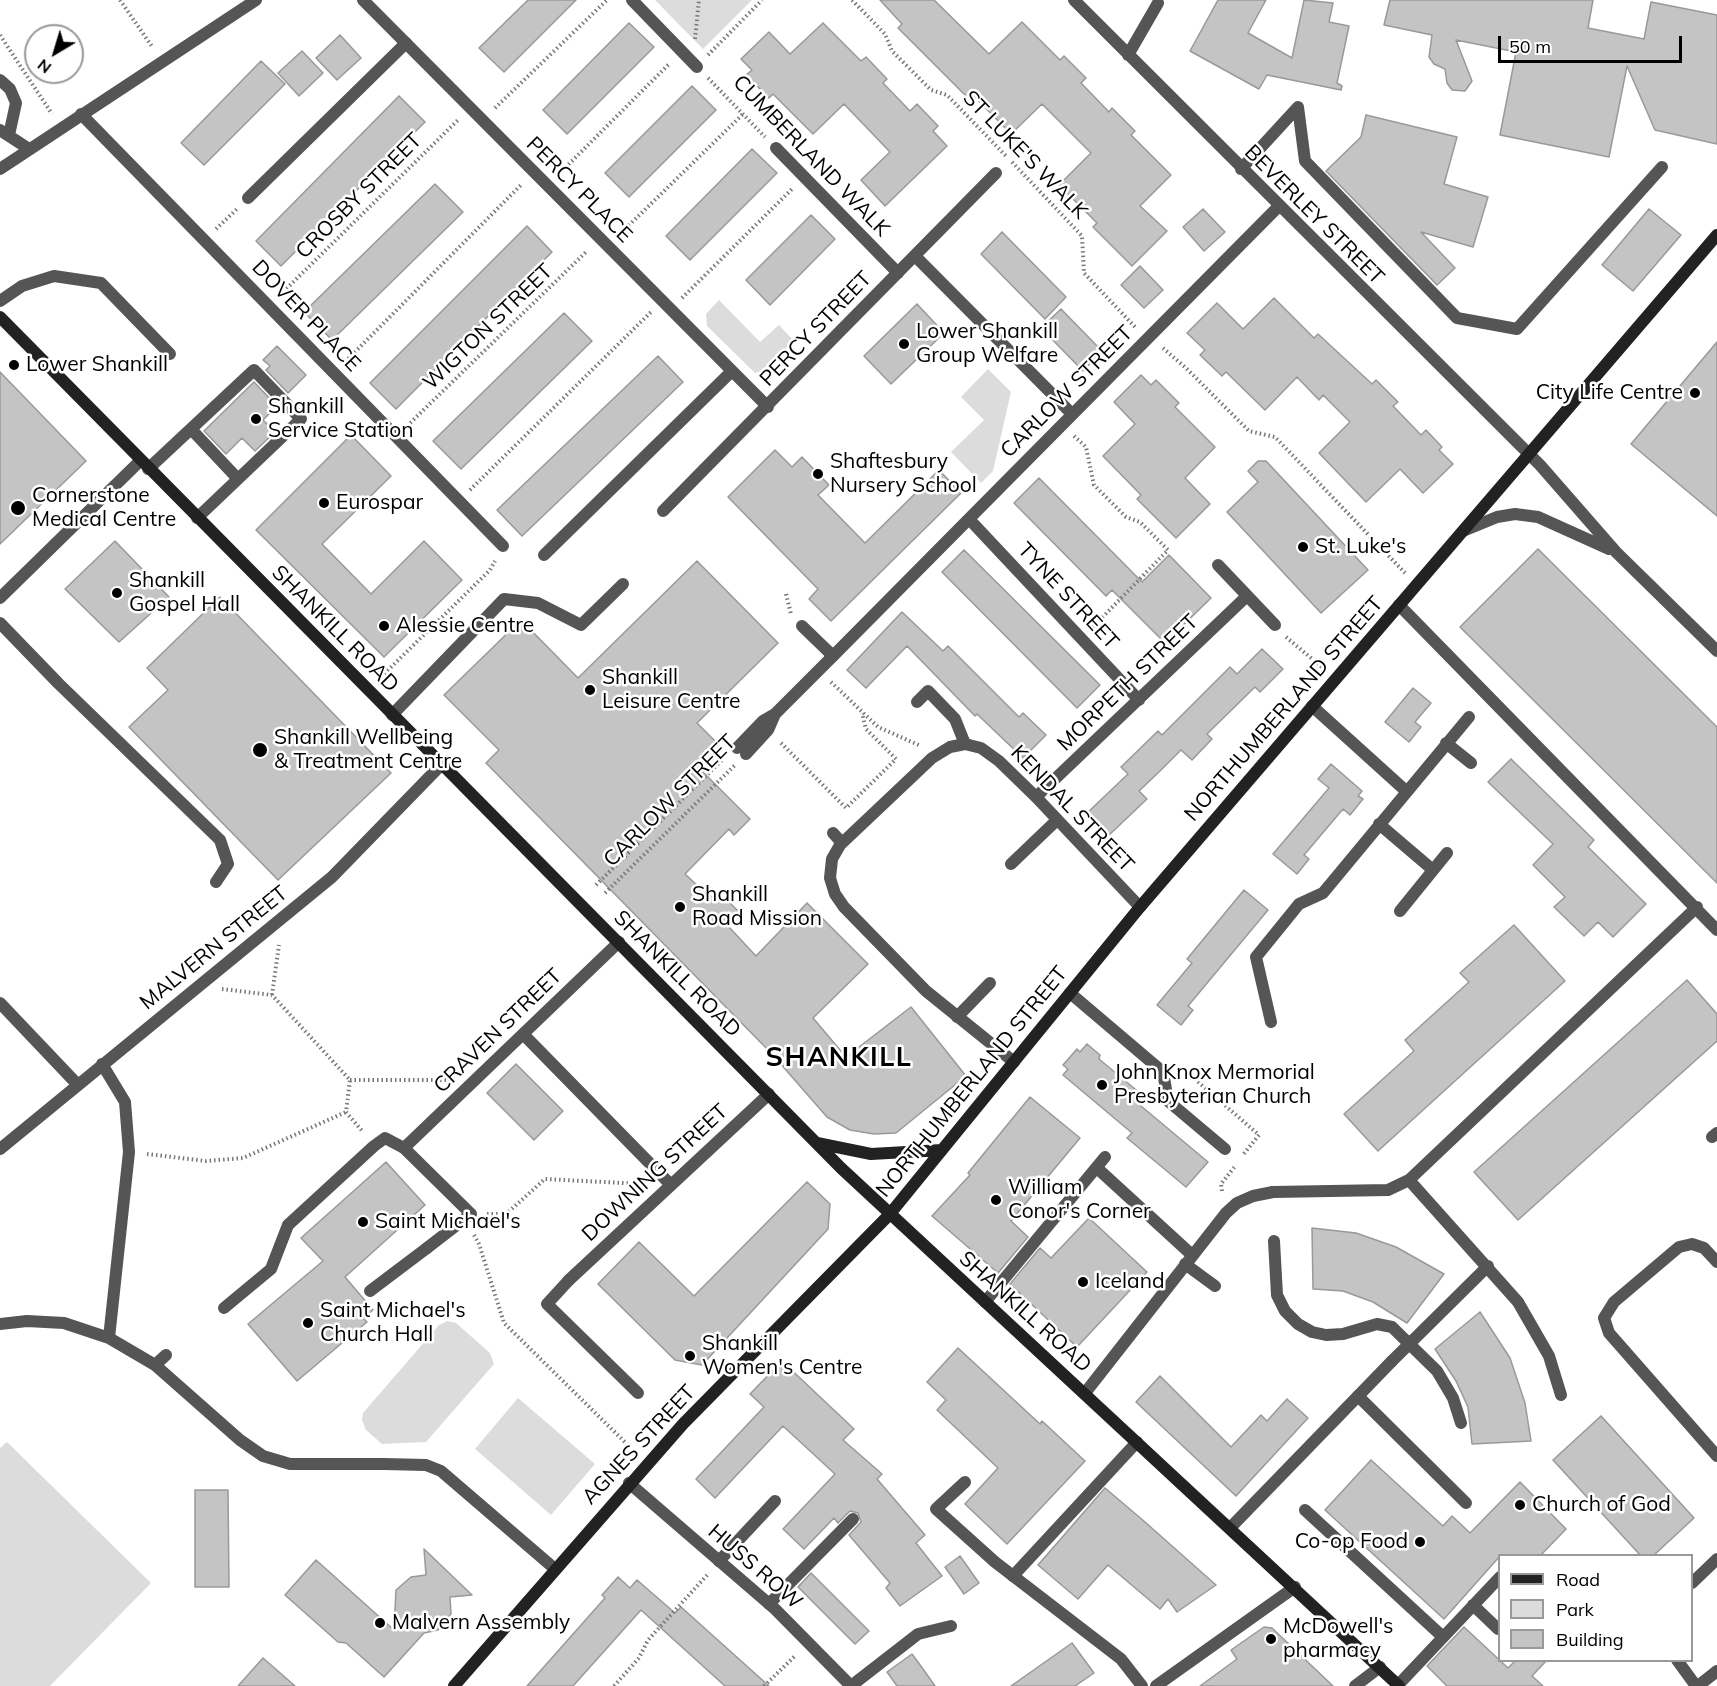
<!DOCTYPE html>
<style>
body{margin:0}
#map{position:relative;width:1717px;height:1686px;overflow:hidden;background:#fff;font-family:Mulish,sans-serif}
canvas{display:block}
.legend{position:absolute;left:1498px;top:1554px;width:195px;height:108px;box-sizing:border-box;background:#fff;border:2px solid #999;margin:0;padding:8px 10px;list-style:none;font-size:18px;color:#000}
.legend li{display:flex;align-items:center;gap:12px;height:30px}
.legend b{width:30px;border:2px solid #999}
.north{position:absolute;left:24px;top:24px;width:60px;height:60px;box-sizing:border-box;background:#fff;border:2px solid #999;border-radius:50%;rotate:218deg;font-size:16px;font-weight:700;line-height:24px;text-align:center;color:#000}
.north::after{content:'';display:block;margin:auto;width:21px;height:27px;background:#000;clip-path:polygon(50% 0,100% 100%,50% 72%,0 100%)}
.scale{position:absolute;left:1498px;top:36px;width:184px;height:27px;box-sizing:border-box;border:3px solid #000;border-top:0;padding-left:8px;font-size:18px;line-height:21px;white-space:nowrap;color:#000;-webkit-text-stroke:4px #fff;paint-order:stroke}
</style>
<div id="map">
<canvas width="1717" height="1686"></canvas>
<ul class="legend">
<li><b style="height:8px;background:#222"></b>Road</li>
<li><b style="height:16px;background:#dcdcdc"></b>Park</li>
<li><b style="height:16px;background:#c4c4c4"></b>Building</li>
</ul>
<div class="north">N</div>
<div class="scale">50 m</div>
</div>
<script>
const g = document.querySelector('canvas').getContext('2d');
g.lineJoin = 'round';
function fillPath(path, color) {
  g.fillStyle = color;
  g.fill(path, 'evenodd');
}
function toPath(rows) {
  const path = new Path2D();
  for (const r of rows) {
    path.moveTo(r[0], r[1]);
    for (let i = 2; i < r.length; i += 2) path.lineTo(r[i], r[i + 1]);
  }
  return path;
}
function stroke(path, color, width, dash) {
  g.strokeStyle = color;
  g.lineWidth = width;
  g.lineCap = dash ? 'butt' : 'round';
  g.setLineDash(dash || []);
  g.stroke(path);
}
function drawText(font, color, halo, rows, align = 'center') {
  g.font = font + ' Mulish,sans-serif';
  g.lineWidth = 5;
  g.setLineDash([]);
  g.textBaseline = 'middle';
  g.strokeStyle = halo;
  g.fillStyle = color;
  for (const [text, x, y, turn = 0] of rows) {
    g.save();
    g.translate(x, y);
    g.rotate((+turn || 0) * Math.PI / 180);
    g.textAlign = isNaN(turn) ? turn : align;
    if (halo) g.strokeText(text, 0, 0);
    g.fillText(text, 0, 0);
    g.restore();
  }
}
fillPath(toPath([
 [655,0,752,0,703,49],
 [719,300,760,342,779,325,794,341,765,370,755,373,707,326,706,314],
 [988,369,1011,392,993,471,981,483,951,452,984,420,961,397],
 [447,1321,456,1323,490,1353,494,1364,426,1442,382,1444,366,1430,362,1420,363,1413,439,1325],
 [518,1398,595,1464,551,1515,475,1449],
 [7,1442,151,1583,50,1686,0,1686,0,1448]
]), '#dcdcdc');
const building = toPath([
 [528,0,576,0,504,72,479,48,528,0],
 [880,0,934,0,989,54,1022,22,1060,60,1064,56,1086,78,1081,83,1109,112,1112,108,1135,131,1131,135,1171,175,1140,206,1167,231,1132,266,1093,227,1097,223,1059,185,1091,153,1042,104,1011,134,971,93,967,97,898,28,902,24,880,0],
 [1218,0,1266,0,1248,33,1292,58,1304,0,1333,3,1329,22,1349,26,1337,83,1342,86,1341,90,1267,75,1259,89,1190,51,1218,0],
 [1390,0,1593,0,1588,28,1644,39,1651,2,1717,15,1717,144,1655,130,1627,66,1609,157,1500,135,1516,52,1456,40,1472,81,1465,91,1452,90,1447,83,1445,69,1434,64,1429,57,1432,35,1384,25,1390,0],
 [629,23,654,47,567,134,543,110,629,23],
 [823,23,861,61,866,57,887,79,883,83,910,111,917,104,938,126,933,131,947,146,885,206,861,180,890,152,844,104,813,134,773,94,769,98,746,75,752,70,741,59,769,32,790,54,823,23],
 [340,35,361,58,337,80,316,58,340,35],
 [302,51,323,73,299,96,278,73,302,51],
 [261,61,285,84,204,165,181,143,261,61],
 [692,86,716,110,629,197,605,173,692,86],
 [399,96,425,122,281,266,256,241,399,96],
 [1366,115,1457,137,1444,184,1488,197,1473,247,1421,232,1455,268,1437,285,1326,171,1361,137,1366,115],
 [752,149,777,173,690,260,666,236,752,149],
 [435,184,463,212,332,340,304,312,435,184],
 [1203,209,1225,232,1204,251,1183,227,1203,209],
 [1649,209,1681,235,1633,291,1602,265,1649,209],
 [811,215,835,239,770,305,746,280,811,215],
 [527,226,552,252,396,409,370,383,527,226],
 [1002,232,1066,297,1045,319,981,254,1002,232],
 [1140,266,1163,290,1144,308,1121,285,1140,266],
 [1274,298,1314,338,1318,334,1372,384,1376,380,1398,402,1393,406,1421,435,1426,430,1442,447,1439,450,1453,464,1423,493,1400,469,1366,502,1319,453,1350,422,1323,395,1319,400,1297,377,1265,410,1226,372,1222,376,1200,355,1205,350,1187,333,1217,303,1243,329,1274,298],
 [917,304,944,333,891,384,864,356,917,304],
 [1061,309,1102,351,1083,371,1041,328,1061,309],
 [564,313,592,341,461,469,433,441,564,313],
 [1717,342,1717,516,1631,444,1717,342],
 [277,346,306,375,288,393,266,370,270,366,263,360,277,346],
 [658,356,683,382,522,536,497,510,658,356],
 [0,372,86,461,0,544,0,372],
 [1141,375,1151,385,1156,380,1179,403,1175,407,1215,447,1185,478,1210,504,1176,538,1137,499,1141,495,1103,456,1135,424,1114,402,1141,375],
 [254,382,277,406,263,420,275,432,255,451,242,438,226,454,204,431,254,382],
 [351,435,391,476,322,544,371,594,424,541,462,580,384,657,256,530,351,435],
 [775,450,792,467,802,457,829,485,818,495,865,543,939,470,961,493,831,621,809,599,818,589,728,497,775,450],
 [1258,461,1266,461,1368,570,1321,613,1227,512,1258,482,1248,471,1258,461],
 [1039,478,1142,582,1169,555,1211,598,1165,643,1112,590,1106,596,1014,503,1039,478],
 [115,541,169,597,119,642,65,589,115,541],
 [1538,549,1717,727,1717,883,1460,627,1538,549],
 [964,550,1100,685,1077,708,942,572,964,550],
 [697,561,778,643,697,723,720,746,699,768,750,819,734,835,729,829,685,874,702,890,714,898,727,900,740,913,728,926,756,956,807,903,868,964,813,1018,846,1057,911,1007,966,1076,896,1133,874,1134,850,1130,827,1117,772,1054,486,763,499,750,444,695,521,620,578,678,697,561],
 [220,597,391,773,278,880,129,727,168,690,147,668,220,597],
 [902,612,943,651,948,646,1019,717,1023,713,1046,735,1023,758,977,714,975,716,907,646,866,688,847,670,902,612],
 [1262,649,1283,669,1260,692,1255,687,1207,734,1212,739,1192,760,1181,750,1160,771,1139,791,1147,799,1108,836,1086,814,1128,774,1121,767,1158,731,1162,735,1230,667,1237,674,1262,649],
 [1413,688,1431,703,1415,722,1421,727,1409,742,1385,722,1413,688],
 [1511,759,1594,840,1588,847,1646,904,1613,937,1598,922,1584,936,1554,907,1565,897,1533,865,1553,844,1488,782,1511,759],
 [1331,764,1362,791,1358,796,1363,799,1350,815,1343,809,1304,855,1309,859,1297,874,1273,854,1329,788,1318,779,1331,764],
 [1244,890,1268,910,1188,1006,1193,1010,1181,1025,1157,1005,1192,963,1187,959,1244,890],
 [1514,925,1565,981,1378,1151,1344,1114,1414,1051,1405,1040,1469,982,1460,973,1514,925],
 [1687,980,1717,1014,1717,1041,1518,1220,1474,1172,1687,980],
 [1087,1044,1100,1055,1099,1059,1141,1094,1135,1101,1208,1162,1186,1187,1127,1138,1132,1133,1063,1075,1068,1069,1063,1065,1077,1049,1080,1052,1087,1044],
 [516,1064,563,1111,534,1140,487,1093,516,1064],
 [1030,1097,1080,1138,1011,1221,1028,1237,998,1273,932,1216,970,1175,968,1173,1030,1097],
 [386,1162,425,1205,345,1277,373,1310,363,1318,367,1322,297,1381,248,1324,323,1261,301,1238,386,1162],
 [807,1182,830,1204,828,1229,702,1365,675,1360,598,1284,639,1242,694,1296,807,1182],
 [1089,1218,1147,1272,1077,1347,1010,1284,1040,1248,1051,1258,1089,1218],
 [1312,1228,1356,1233,1396,1247,1444,1274,1407,1323,1373,1302,1343,1291,1313,1289,1312,1228],
 [1480,1312,1510,1358,1525,1403,1531,1441,1472,1444,1468,1407,1456,1381,1435,1349,1480,1312],
 [958,1348,1040,1424,1042,1421,1085,1461,1007,1544,965,1504,998,1468,937,1410,946,1400,927,1382,958,1348],
 [782,1361,854,1429,843,1440,882,1474,877,1479,925,1535,916,1543,942,1576,900,1606,886,1588,890,1583,849,1535,861,1522,858,1513,850,1511,838,1523,834,1518,804,1549,783,1529,835,1474,783,1426,715,1498,696,1479,764,1407,750,1394,782,1361],
 [1160,1376,1231,1447,1261,1415,1267,1421,1287,1399,1308,1418,1236,1496,1136,1402,1160,1376],
 [1601,1416,1694,1518,1653,1556,1641,1556,1553,1460,1601,1416],
 [1371,1460,1443,1526,1452,1516,1470,1533,1520,1482,1566,1529,1540,1556,1500,1556,1444,1619,1325,1510,1371,1460],
 [1105,1488,1145,1522,1216,1585,1177,1612,1168,1599,1160,1609,1108,1565,1078,1599,1038,1565,1105,1488],
 [195,1490,228,1490,229,1587,195,1587,195,1490],
 [424,1549,472,1595,450,1597,451,1614,438,1630,424,1633,384,1677,346,1643,338,1642,285,1595,316,1560,394,1630,396,1590,411,1577,426,1575,424,1549],
 [960,1556,979,1583,964,1594,945,1567,960,1556],
 [811,1573,869,1631,855,1644,798,1587,811,1573],
 [618,1577,630,1588,637,1580,675,1613,681,1607,769,1686,725,1686,641,1610,573,1686,527,1686,605,1598,602,1595,618,1577],
 [1264,1627,1272,1628,1333,1686,1200,1686,1237,1659,1231,1650,1264,1627],
 [1464,1627,1508,1668,1516,1660,1547,1660,1532,1676,1543,1686,1447,1686,1427,1666,1464,1627],
 [1072,1643,1094,1673,1075,1686,1011,1686,1072,1643],
 [912,1654,923,1669,935,1686,897,1686,887,1672,912,1654],
 [263,1658,295,1686,238,1686,263,1658]
]);
fillPath(building, '#c4c4c4');
stroke(building, '#999', 1.5);
stroke(toPath([
 [120,0,153,48],
 [852,0,885,34,892,51,931,90,947,95,1007,157],
 [0,35,52,114],
 [695,39,699,0],
 [708,55,762,0],
 [708,78,765,137],
 [495,108,607,0],
 [1012,162,1082,236,1084,273,1136,328],
 [559,174,670,63],
 [216,229,237,209],
 [619,235,743,114],
 [280,295,459,119],
 [682,298,792,189],
 [1163,348,1187,369,1249,431,1275,437,1405,573],
 [345,362,522,184],
 [407,426,587,251],
 [1074,436,1086,447,1094,485,1126,517,1140,522,1168,550,1093,627],
 [470,490,651,312],
 [786,594,791,614],
 [1286,637,1323,668],
 [381,677,490,570,495,561],
 [831,682,878,727,921,746],
 [781,743,846,808,896,759,866,729,862,713],
 [596,885,723,759],
 [605,893,735,765],
 [222,989,272,995,350,1080,346,1112,363,1132],
 [272,995,279,945],
 [1181,1067,1259,1135,1242,1156],
 [350,1080,451,1080],
 [147,1154,206,1161,243,1158,346,1112],
 [1222,1191,1221,1184,1236,1165],
 [487,1214,506,1214,545,1179,643,1184],
 [474,1235,479,1244,504,1323,635,1452],
 [614,1686,639,1658,648,1640,709,1573],
 [764,1686,796,1655]
]), '#777', 4, [1.5, 3]);
stroke(toPath([
 [632,0,697,67],
 [0,80,10,89,16,103,9,135],
 [0,130,29,149],
 [776,148,898,273],
 [1241,169,1298,107,1305,161,1457,318,1517,329,1662,167],
 [248,198,406,43],
 [0,301,22,286,54,276,101,283,170,354],
 [191,429,238,479],
 [148,469,254,370,301,419,197,518],
 [1399,605,1717,930],
 [0,623,59,684,220,840,228,864,216,882],
 [917,702,928,691,955,719,965,744],
 [392,715,504,599,538,603,581,625,623,584],
 [737,748,763,721,775,714],
 [746,754,768,730,775,714,833,656],
 [1011,864,1057,820],
 [1070,993,1163,1072,1168,1101,1225,1149],
 [957,1017,990,983],
 [1097,1168,1192,1255],
 [1273,1192,1388,1190,1409,1180],
 [1274,1241,1277,1295,1285,1311,1298,1324,1312,1332,1326,1335,1343,1334,1377,1324,1392,1327,1437,1371,1453,1398,1461,1423],
 [569,1280,547,1304,638,1393],
 [370,1291,427,1248],
 [224,1308,271,1269,288,1225,374,1146,385,1138,404,1148],
 [1392,1361,1488,1266],
 [1561,1395,1549,1356,1518,1302,1409,1180,1697,907],
 [1358,1396,1466,1503],
 [384,1464,426,1465,441,1471,555,1569],
 [965,1482,936,1509,995,1562,1121,1659,1142,1686],
 [1305,1510,1443,1637],
 [719,1561,775,1501],
 [1692,1583,1717,1559],
 [769,1604,853,1519],
 [1677,1660,1696,1686]
]), '#555', 12);
stroke(toPath([
 [363,0,768,407],
 [1074,0,1540,465,1616,552,1717,651],
 [1128,55,1158,3],
 [81,114,503,546],
 [0,169,256,0],
 [915,256,1072,414],
 [663,511,996,173],
 [969,519,1139,700],
 [1463,531,1497,517,1515,514,1538,517,1609,549],
 [544,555,732,371],
 [1218,565,1275,625],
 [0,598,140,461],
 [802,626,833,656,1278,207],
 [1312,706,1406,791],
 [1446,743,1471,763],
 [1036,797,1247,596],
 [1379,824,1433,870],
 [833,833,842,843],
 [1400,911,1447,853],
 [0,1003,77,1084],
 [1271,1022,1256,957,1299,904,1323,893,1469,717],
 [523,1034,671,1185],
 [1014,1062,926,991,844,907,835,894,830,878,832,859,840,845,932,758,950,747,965,744,981,748,999,761,1036,797,1140,907],
 [102,1064,125,1102,129,1152,109,1338,155,1365,240,1440,263,1456,290,1464,384,1464],
 [1712,1137,1717,1133],
 [0,1149,332,877,441,765],
 [427,1248,471,1214,404,1148,619,942],
 [1717,1262,1704,1248,1692,1244,1679,1247,1614,1302,1604,1318,1609,1333,1717,1456],
 [1185,1264,1215,1286],
 [569,1280,769,1094],
 [985,1302,1105,1157],
 [0,1324,27,1321,64,1323,109,1338],
 [155,1365,166,1355],
 [1085,1393,1226,1213,1237,1203,1253,1196,1273,1192],
 [629,1483,775,1609,851,1686],
 [1231,1527,1392,1361],
 [1013,1576,1137,1442],
 [1473,1605,1498,1629],
 [1398,1685,1500,1577],
 [851,1686,918,1634,951,1626],
 [1156,1686,1295,1587],
 [1355,1686,1380,1667],
 [1698,1686,1717,1671]
]), '#555', 12);
stroke(toPath([
 [0,317,841,1168,1399,1686],
 [817,1143,871,1154,942,1150],
 [454,1686,683,1424,889,1215,1140,907,1717,235]
]), '#222', 12);
for (const [x, y, r, color] of [
 [904,344,6,"#000"],
 [14,365,6,"#000"],
 [1695,393,6,"#000"],
 [256,419,6,"#000"],
 [818,474,6,"#000"],
 [324,503,6,"#000"],
 [18,508,8,"#000"],
 [1303,547,6,"#000"],
 [117,593,6,"#000"],
 [384,626,6,"#000"],
 [590,690,6,"#000"],
 [260,750,8,"#000"],
 [680,907,6,"#000"],
 [1102,1085,6,"#000"],
 [996,1200,6,"#000"],
 [363,1222,6,"#000"],
 [1083,1282,6,"#000"],
 [308,1323,6,"#000"],
 [690,1356,6,"#000"],
 [1520,1505,6,"#000"],
 [1420,1542,6,"#000"],
 [380,1623,6,"#000"],
 [1271,1639,6,"#000"]
]) {
  const dot = new Path2D();
  dot.arc(x, y, r, 0, 2 * Math.PI);
  g.fillStyle = color;
  g.fill(dot);
  stroke(dot, '#fff', 2);
}
drawText('21px', '#000', '#fff', [
 ["ST LUKE'S WALK",1025,155,46],
 ["CUMBERLAND WALK",811,156,46],
 ["PERCY PLACE",579,190,45],
 ["CROSBY STREET",359,196,-45],
 ["BEVERLEY STREET",1314,215,45],
 ["DOVER PLACE",306,316,46],
 ["WIGTON STREET",488,327,-44],
 ["PERCY STREET",816,329,-46],
 ["CARLOW STREET",1067,392,-45],
 ["TYNE STREET",1068,596,47],
 ["SHANKILL ROAD",335,629,45],
 ["MORPETH STREET",1128,683,-44],
 ["NORTHUMBERLAND STREET",1284,709,-49],
 ["CARLOW STREET",670,801,-45],
 ["KENDAL STREET",1072,809,46],
 ["MALVERN STREET",214,948,-39],
 ["SHANKILL ROAD",677,974,45],
 ["CRAVEN STREET",498,1031,-44],
 ["NORTHUMBERLAND STREET",972,1082,-51],
 ["DOWNING STREET",655,1173,-43],
 ["SHANKILL ROAD",1025,1312,42],
 ["AGNES STREET",639,1445,-47],
 ["HUSS ROW",755,1567,41]
]);
drawText('21px', '#000', '#fff', [
 ["Lower Shankill",916,332],
 ["Group Welfare",916,356],
 ["Lower Shankill",26,365],
 ["City Life Centre",1683,393,"right"],
 ["Shankill",268,407],
 ["Service Station",268,431],
 ["Shaftesbury",830,462],
 ["Nursery School",830,486],
 ["Cornerstone",32,496],
 ["Medical Centre",32,520],
 ["Eurospar",336,503],
 ["St. Luke's",1315,547],
 ["Shankill",129,581],
 ["Gospel Hall",129,605],
 ["Alessie Centre",396,626],
 ["Shankill",602,678],
 ["Leisure Centre",602,702],
 ["Shankill Wellbeing",274,738],
 ["& Treatment Centre",274,762],
 ["Shankill",692,895],
 ["Road Mission",692,919],
 ["John Knox Mermorial",1114,1073],
 ["Presbyterian Church",1114,1097],
 ["William",1008,1188],
 ["Conor's Corner",1008,1212],
 ["Saint Michael's",375,1222],
 ["Iceland",1095,1282],
 ["Saint Michael's",320,1311],
 ["Church Hall",320,1335],
 ["Shankill",702,1344],
 ["Women's Centre",702,1368],
 ["Church of God",1532,1505],
 ["Co-op Food",1408,1542,"right"],
 ["Malvern Assembly",392,1623],
 ["McDowell's",1283,1627],
 ["pharmacy",1283,1651]
], 'left');
g.letterSpacing = '1.5px';
drawText('bold 27px', '#000', '#fff', [
 ["SHANKILL",839,1058]
]);
g.letterSpacing = '0px';
</script>
